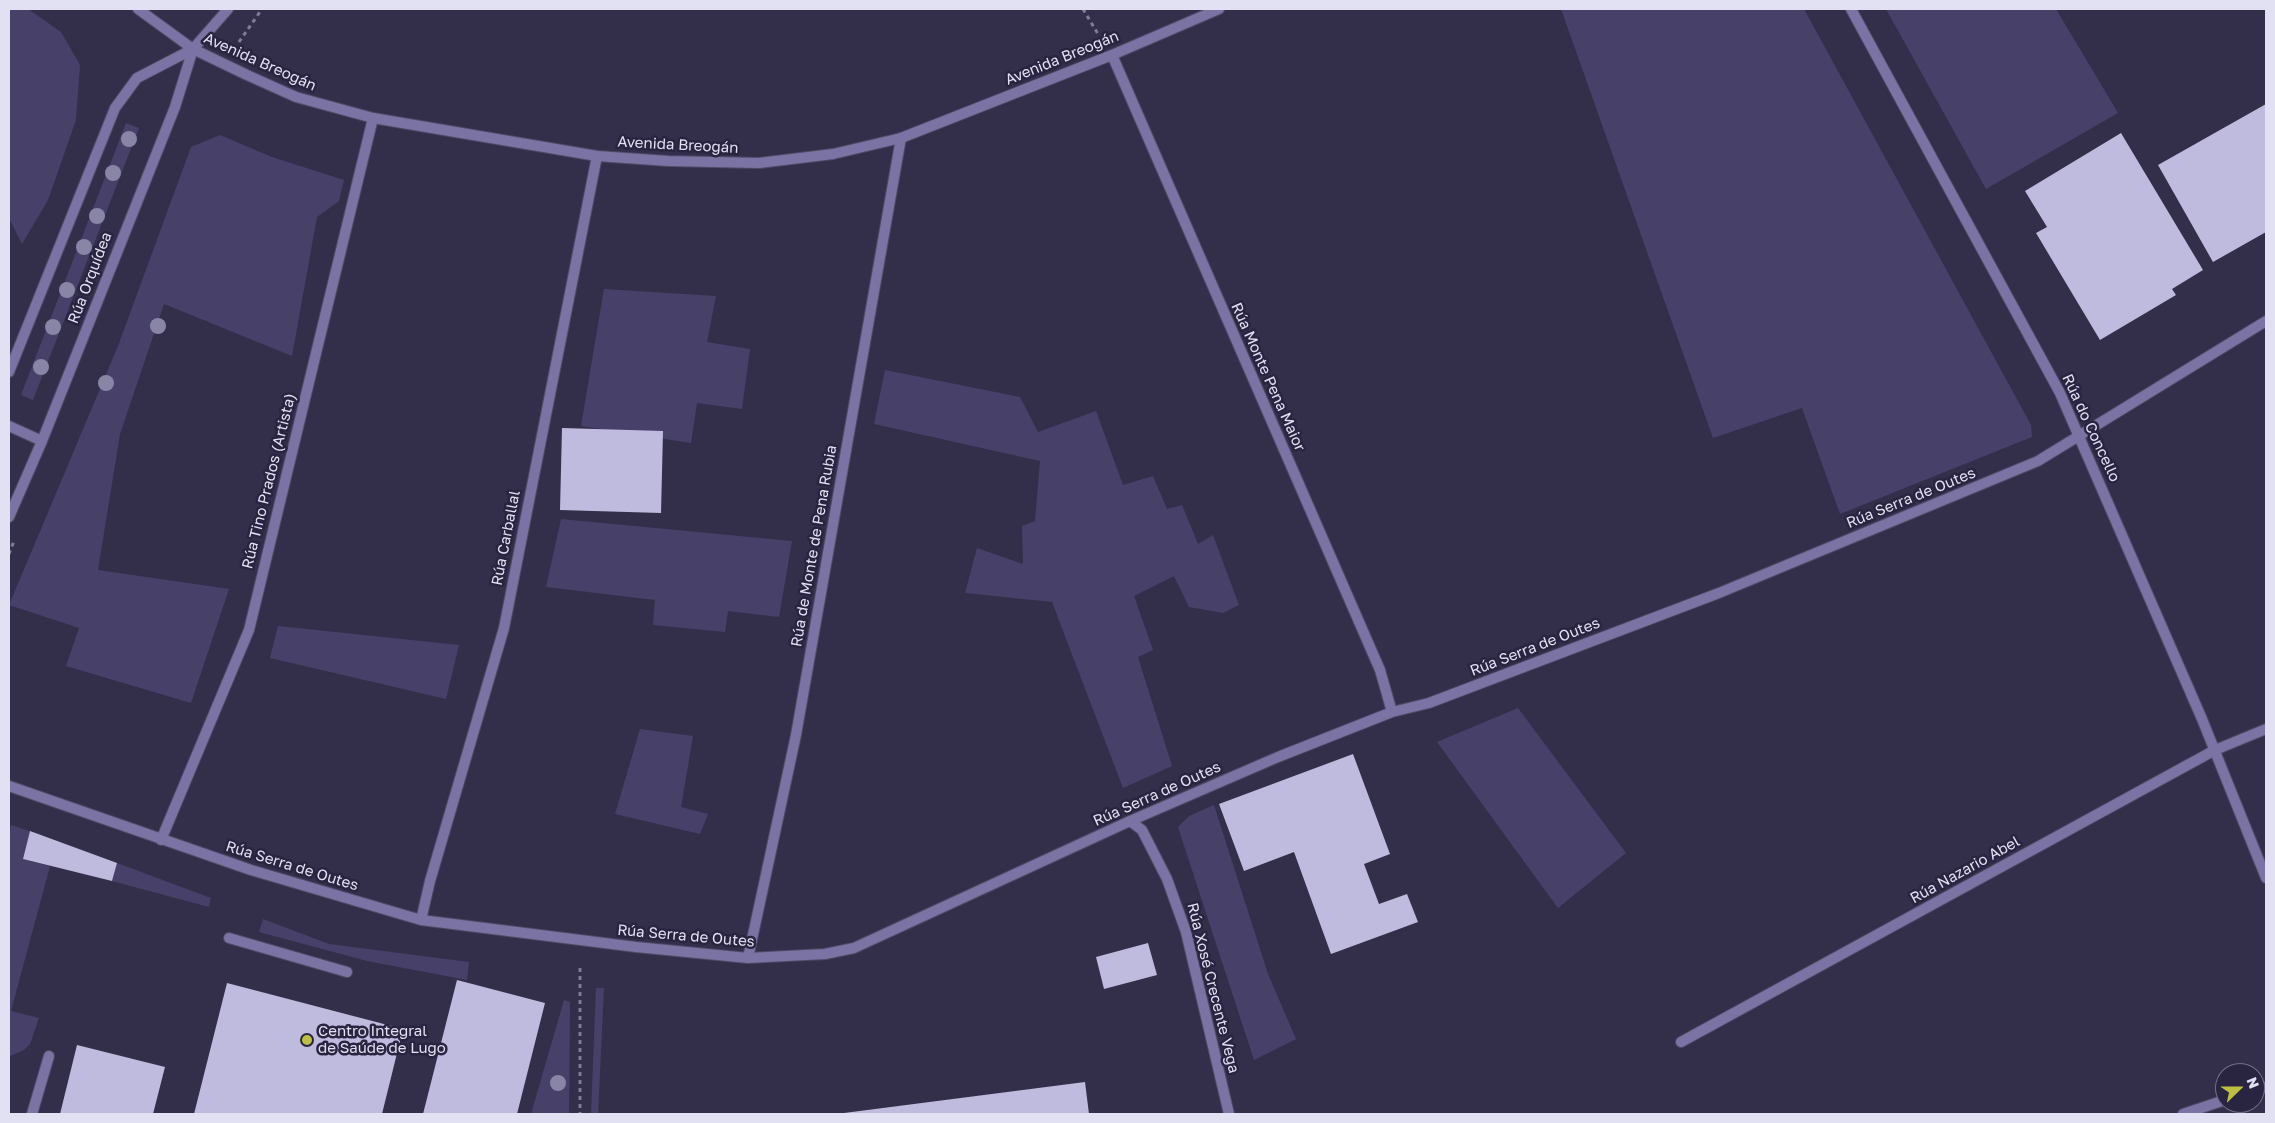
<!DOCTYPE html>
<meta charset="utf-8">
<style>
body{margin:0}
#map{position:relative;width:2275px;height:1123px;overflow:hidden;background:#332f4b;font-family:"Golos Text",sans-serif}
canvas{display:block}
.frame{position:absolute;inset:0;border:10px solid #e2e0f3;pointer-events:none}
.north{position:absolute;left:2215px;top:1063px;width:50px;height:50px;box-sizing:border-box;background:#292440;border:1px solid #736f88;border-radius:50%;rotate:68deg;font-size:14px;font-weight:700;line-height:20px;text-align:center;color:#e2e0f3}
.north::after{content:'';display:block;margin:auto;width:18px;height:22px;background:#bdbf43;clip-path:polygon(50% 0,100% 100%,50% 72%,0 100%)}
</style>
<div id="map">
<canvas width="2275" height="1123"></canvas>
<div class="frame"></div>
<div class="north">N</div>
</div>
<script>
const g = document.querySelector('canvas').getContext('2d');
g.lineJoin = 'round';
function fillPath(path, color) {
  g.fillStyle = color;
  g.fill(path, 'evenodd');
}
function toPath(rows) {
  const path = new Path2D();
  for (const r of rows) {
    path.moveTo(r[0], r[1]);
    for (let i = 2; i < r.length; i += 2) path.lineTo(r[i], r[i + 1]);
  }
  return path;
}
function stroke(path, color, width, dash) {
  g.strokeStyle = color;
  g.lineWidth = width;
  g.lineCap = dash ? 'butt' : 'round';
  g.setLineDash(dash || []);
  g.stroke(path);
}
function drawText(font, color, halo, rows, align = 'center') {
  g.font = font + ' "Golos Text",sans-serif';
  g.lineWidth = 5;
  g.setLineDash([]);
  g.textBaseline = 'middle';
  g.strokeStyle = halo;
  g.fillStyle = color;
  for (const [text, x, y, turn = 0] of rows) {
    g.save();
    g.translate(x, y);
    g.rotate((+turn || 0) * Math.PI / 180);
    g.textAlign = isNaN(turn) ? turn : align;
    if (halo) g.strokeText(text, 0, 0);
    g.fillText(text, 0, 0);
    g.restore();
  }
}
fillPath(toPath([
 [9,9,28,9,61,32,80,65,76,120,48,200,22,244,9,218],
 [1561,9,1804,9,2031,425,2032,437,1840,514,1802,408,1713,438],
 [1886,9,2056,9,2118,113,1986,189],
 [126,123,139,128,33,400,21,395],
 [220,135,272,157,344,180,339,201,317,217,292,356,164,304,120,434,98,570,229,589,191,703,66,666,79,628,9,605,118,346,191,147],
 [604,289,716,296,707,342,750,349,742,409,697,403,691,443,581,426],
 [885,370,1020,397,1038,432,1096,411,1123,485,1153,476,1167,509,1182,505,1198,544,1213,535,1239,605,1223,613,1189,607,1174,576,1134,596,1153,650,1138,657,1172,766,1123,788,1052,602,965,593,977,548,1023,564,1022,526,1035,521,1040,461,874,424],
 [561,519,792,541,779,617,728,611,725,632,653,625,655,600,546,587],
 [278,626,459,645,446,699,270,658],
 [1518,708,1626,853,1558,908,1437,742],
 [640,729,693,736,681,807,708,814,700,834,615,814],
 [1214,805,1268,974,1296,1039,1254,1060,1178,827,1189,816],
 [11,825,30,831,23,859,50,866,11,1011,39,1018,30,1044,24,1050,10,1056,9,836],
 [117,863,211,898,209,907,112,881],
 [263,919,329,944,469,962,467,980,367,961,259,932],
 [596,988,604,988,598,1114,591,1114],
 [564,1000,570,1002,569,1114,531,1114]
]), '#474169');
fillPath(toPath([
 [2266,104,2266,232,2213,262,2158,165],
 [2121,133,2203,270,2172,289,2176,295,2100,340,2036,233,2047,227,2025,191],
 [562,428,663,431,661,513,560,510],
 [1353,754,1390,854,1364,864,1379,904,1407,894,1418,922,1331,954,1294,852,1244,871,1219,804],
 [30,831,117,863,112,881,23,859],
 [1148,943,1157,975,1104,989,1096,957],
 [457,980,545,1003,517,1114,423,1114],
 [227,983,403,1029,382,1114,194,1114],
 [77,1045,165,1067,153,1114,60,1114],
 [1085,1082,1089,1114,844,1114,844,1113]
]), '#bebbde');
const service = toPath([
 [229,938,347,972],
 [32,1114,49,1056]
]);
const minor = toPath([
 [1851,9,2060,393,2202,719,2266,878],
 [1112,55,1380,670,1392,712],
 [9,372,115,108,137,78,193,49,228,9],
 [9,426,42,441],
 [9,517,42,441,175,107,193,49],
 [9,786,251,870,421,920,636,947,748,958,825,954,854,948,1130,821,1278,757,1392,712,1429,703,1719,593,2038,461,2266,321],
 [1130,821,1142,830,1167,879,1186,932,1229,1114],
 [161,840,249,630,373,118],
 [421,920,430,881,504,628,597,156],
 [748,958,796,735,901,138],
 [1681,1042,2215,750,2266,729],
 [2255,1090,2266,1087],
 [2183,1114,2225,1100]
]);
const tertiary = toPath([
 [138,9,193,49,247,75,296,97,373,118,597,156,668,161,759,163,833,154,901,138,1112,55,1219,9]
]);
stroke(service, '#4f4b66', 12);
stroke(minor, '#4f4b66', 12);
stroke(tertiary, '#4f4b66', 12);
stroke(toPath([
 [1083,9,1098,34],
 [239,42,262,9],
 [9,554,14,541],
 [580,968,580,1114]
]), '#7f7c94', 3, [4, 4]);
stroke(service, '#7a73a3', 10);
stroke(minor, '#7a73a3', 10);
stroke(tertiary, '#7a73a3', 10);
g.fillStyle = '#8985a6';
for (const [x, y] of [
 [129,139],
 [113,173],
 [97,216],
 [84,247],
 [67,290],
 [158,326],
 [53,327],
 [41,367],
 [106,383],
 [558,1083]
]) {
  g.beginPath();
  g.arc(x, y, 8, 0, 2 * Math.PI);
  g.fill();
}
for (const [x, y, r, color] of [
 [307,1040,6,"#bdbf43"]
]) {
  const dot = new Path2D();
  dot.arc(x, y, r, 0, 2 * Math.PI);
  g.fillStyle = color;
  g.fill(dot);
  stroke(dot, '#292440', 2);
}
drawText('15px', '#e2e0f3', '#292440', [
 ["Avenida Breogán",1062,58,-22],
 ["Avenida Breogán",260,62,24],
 ["Avenida Breogán",678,145,3],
 ["Rúa Orquídea",90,278,-69],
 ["Rúa Monte Pena Maior",1268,377,66],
 ["Rúa do Concello",2091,428,65],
 ["Rúa Tino Prados (Artista)",269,481,-76],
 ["Rúa Serra de Outes",1911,498,-22],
 ["Rúa Carballal",506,538,-79],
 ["Rúa de Monte de Pena Rubia",814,546,-80],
 ["Rúa Serra de Outes",1535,647,-21],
 ["Rúa Serra de Outes",1157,794,-24],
 ["Rúa Serra de Outes",292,866,17],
 ["Rúa Nazario Abel",1965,870,-29],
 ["Rúa Serra de Outes",686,936,5],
 ["Rúa Xosé Crecente Vega",1213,988,76]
]);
drawText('15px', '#e2e0f3', '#292440', [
 ["Centro Integral",318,1031],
 ["de Saúde de Lugo",318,1048]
], 'left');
</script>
